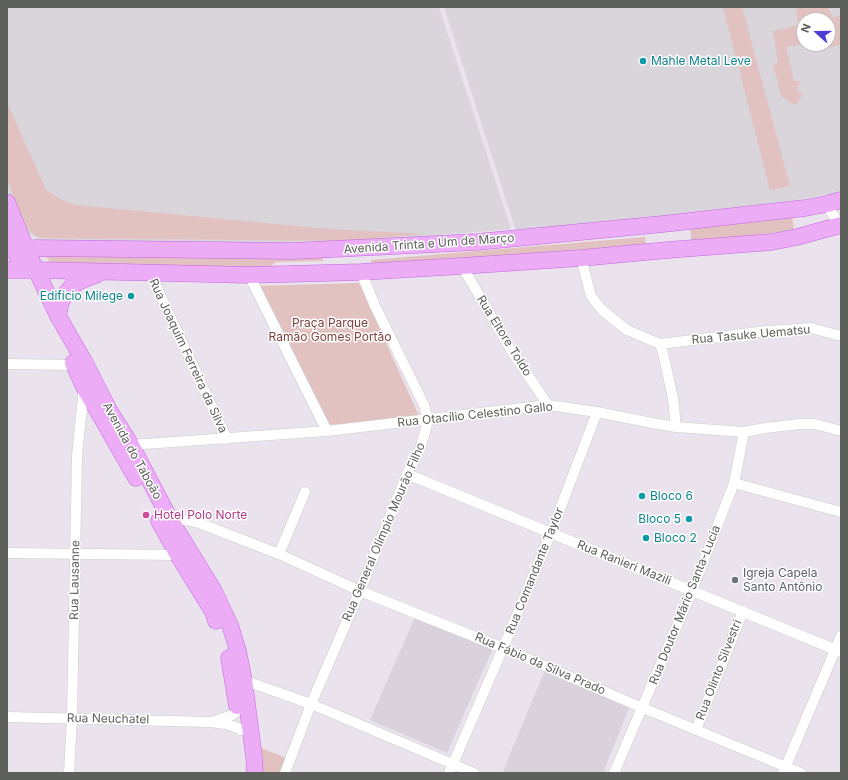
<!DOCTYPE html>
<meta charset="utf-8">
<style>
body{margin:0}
#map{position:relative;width:848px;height:780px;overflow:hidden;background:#eae2ec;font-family:Inter,sans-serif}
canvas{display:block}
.frame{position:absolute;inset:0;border:8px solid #5e615b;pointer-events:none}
.north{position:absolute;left:796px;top:12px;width:40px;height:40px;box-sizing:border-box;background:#fff;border:1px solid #bfc0bd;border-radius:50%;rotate:291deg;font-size:11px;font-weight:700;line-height:16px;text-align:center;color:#5e615b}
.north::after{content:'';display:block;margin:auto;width:14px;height:18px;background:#4e3ed6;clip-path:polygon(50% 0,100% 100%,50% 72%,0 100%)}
</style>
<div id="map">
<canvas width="848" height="780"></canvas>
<div class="frame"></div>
<div class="north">N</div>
</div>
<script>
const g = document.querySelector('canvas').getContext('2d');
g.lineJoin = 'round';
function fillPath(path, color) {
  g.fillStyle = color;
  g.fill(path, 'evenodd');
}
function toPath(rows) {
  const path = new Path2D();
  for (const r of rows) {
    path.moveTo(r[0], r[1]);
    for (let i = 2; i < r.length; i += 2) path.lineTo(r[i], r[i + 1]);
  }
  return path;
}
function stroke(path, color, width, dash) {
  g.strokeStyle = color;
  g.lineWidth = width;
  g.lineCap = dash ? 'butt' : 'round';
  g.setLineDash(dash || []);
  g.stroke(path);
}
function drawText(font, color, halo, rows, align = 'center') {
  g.font = font + ' Inter,sans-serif';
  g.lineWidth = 3;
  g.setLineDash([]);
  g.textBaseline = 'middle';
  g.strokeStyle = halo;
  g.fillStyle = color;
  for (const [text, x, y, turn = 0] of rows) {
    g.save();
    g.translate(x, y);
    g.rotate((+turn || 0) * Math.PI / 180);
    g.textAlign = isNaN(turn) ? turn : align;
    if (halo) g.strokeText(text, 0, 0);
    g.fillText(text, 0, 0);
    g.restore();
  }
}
fillPath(toPath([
 [7,7,439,7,511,229,344,243,52,241,39,239,30,235,26,231,7,187],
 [444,7,841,7,841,192,832,194,724,212,516,231],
 [804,20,828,20,828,44,804,44]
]), '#d9d5da');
fillPath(toPath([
 [415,617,493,648,447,753,370,720],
 [545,670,629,708,603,773,507,773,503,771]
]), '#d9d1db');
fillPath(toPath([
 [723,7,742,7,790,186,770,190],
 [796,7,828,7,833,17,841,15,841,44,818,52,816,44,828,44,828,20,804,20,804,44,786,47,794,81,800,81,797,91,802,93,800,99,796,105,790,102,781,96,773,64,778,63,773,31,798,25],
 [7,102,46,190,62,200,75,205,329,229,425,234,344,241,45,238,39,237,35,235,27,228,7,180],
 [792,215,794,230,692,244,690,229],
 [645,237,646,246,372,269,371,260],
 [45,255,323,255,323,261,276,262,269,268,50,262],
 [359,283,419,416,328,425,258,286],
 [259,747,286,758,280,773,262,773]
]), '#e1c2c1');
const street = toPath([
 [827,204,841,229],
 [581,258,591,296,602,310,627,330,660,344,663,353,673,398,676,427],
 [462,266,511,350,548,405],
 [150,273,227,439],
 [249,275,327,431],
 [660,344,767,331,798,329,811,328,841,336],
 [7,364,74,365,78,363],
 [131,445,327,431,548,405,597,412,652,423,676,427,744,432,765,428,799,424,815,424,841,431],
 [407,474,841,652],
 [734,483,841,512],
 [171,521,186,520,199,523,279,554,360,591,503,648,643,708,801,773],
 [7,553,178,555],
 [279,554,305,492],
 [240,679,311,704,474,773],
 [7,717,210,722,226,724,238,728,241,730],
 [214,721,224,718,232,715,238,710],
 [696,730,743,611],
 [69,773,72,718,77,456,84,387],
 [285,773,311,704,360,591,407,474,420,449,425,432,428,420,424,405,375,306,361,272],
 [449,773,503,648,551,533,597,412],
 [614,773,692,591,734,483,744,432],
 [783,773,841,636]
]);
const primary = toPath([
 [7,202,26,249,58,316,84,361,109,410,131,445,171,521,214,591,230,625,238,651,244,680,254,757,255,773],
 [7,232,18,258],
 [7,249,37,248,293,251,477,242,663,224,805,208,827,204,841,200],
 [7,270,37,270,249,275,361,272,462,266,581,258,668,250,772,242,797,237,841,225],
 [58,316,61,302,66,293,73,285,82,280,98,274],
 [73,363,84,387,136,478],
 [159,521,178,555,213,612,216,621],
 [229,658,237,706]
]);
stroke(street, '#cacec9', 11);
stroke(primary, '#c365e2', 17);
stroke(street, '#fff', 10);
stroke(primary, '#ecadf6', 16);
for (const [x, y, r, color] of [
 [643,61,4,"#0f9aa8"],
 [131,296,4,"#0f9aa8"],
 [642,496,4,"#0f9aa8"],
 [146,515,4,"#d1479c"],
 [689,519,4,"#0f9aa8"],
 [646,538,4,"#0f9aa8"],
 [735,580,4,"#6b7280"]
]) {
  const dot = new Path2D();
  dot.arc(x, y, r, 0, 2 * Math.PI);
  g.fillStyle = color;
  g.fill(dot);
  stroke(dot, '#fff', 1.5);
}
drawText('12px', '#0d838f', '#fff', [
 ["Mahle Metal Leve",651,61],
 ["Edifício Milege",123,296,"right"],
 ["Bloco 6",650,496],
 ["Bloco 5",681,519,"right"],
 ["Bloco 2",654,538]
], 'left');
drawText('12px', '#5e615b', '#fff', [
 ["Avenida Trinta e Um de Março",429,244,-4],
 ["Rua Tasuke Uematsu",751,335,-5],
 ["Rua Eltore Toldo",504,336,58],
 ["Rua Joaquim Ferreira da Silva",188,356,65],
 ["Rua Otacílio Celestino Gallo",475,415,-6],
 ["Avenida do Taboão",132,451,61],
 ["Rua General Olímpio Mourão Filho",384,532,-67],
 ["Rua Ranieri Mazili",624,563,22],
 ["Rua Comandante Taylor",535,571,-68],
 ["Rua Lausanne",75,580,-89],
 ["Rua Doutor Mário Santa-Lucia",685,605,-68],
 ["Rua Fábio da Silva Prado",540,664,23],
 ["Rua Olinto Silvestri",719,670,-69],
 ["Rua Neuchatel",108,719,1]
]);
drawText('12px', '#7e423d', '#fff', [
 ["Praça Parque",330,323],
 ["Ramão Gomes Portão",330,337]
]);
drawText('12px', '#b23c85', '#fff', [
 ["Hotel Polo Norte",154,515]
], 'left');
drawText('12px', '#5b616d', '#fff', [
 ["Igreja Capela",743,573],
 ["Santo Antônio",743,587]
], 'left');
</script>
